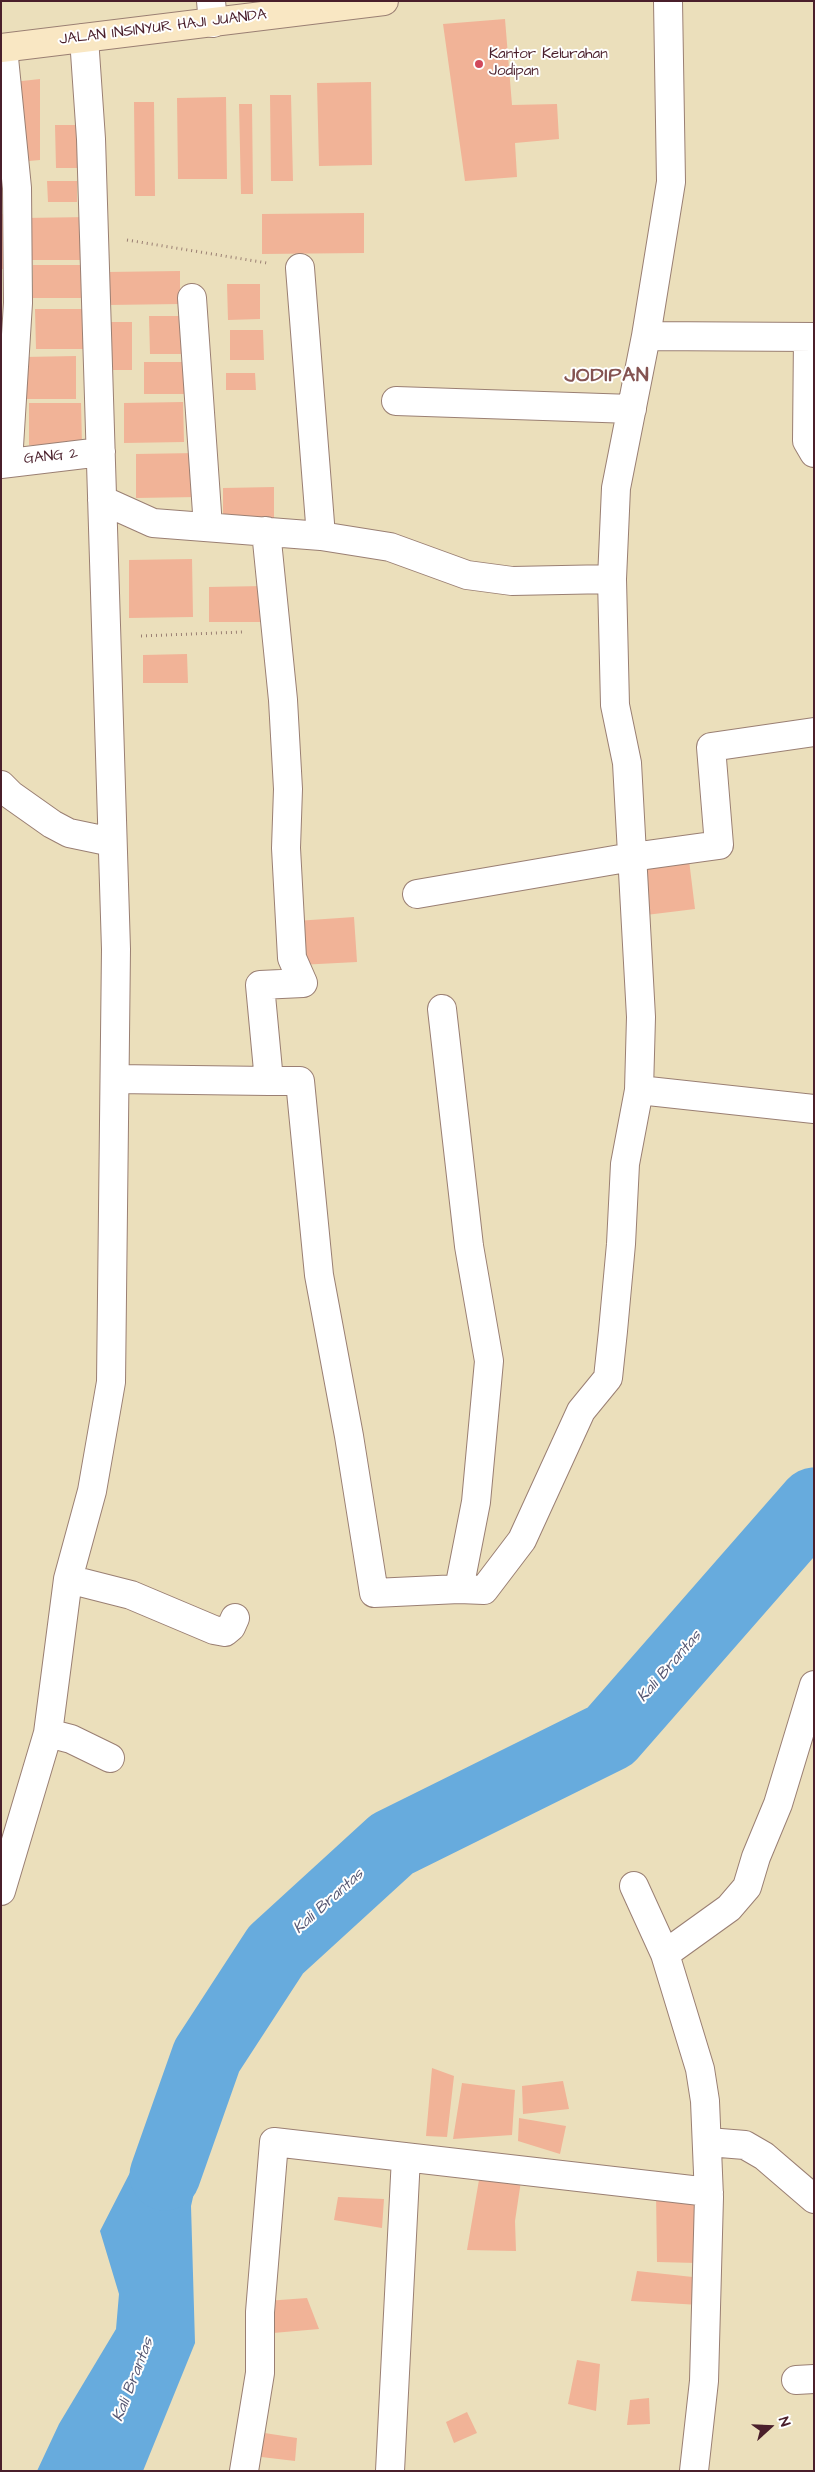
<!DOCTYPE html>
<style>
body{margin:0}
#map{position:relative;width:815px;height:2472px;overflow:hidden;background:#ebdfbb;font-family:"Architects Daughter",sans-serif}
canvas{display:block}
.frame{position:absolute;inset:0;border:2px solid #4a1f2b;pointer-events:none}
.north{position:absolute;left:745px;top:2402px;width:50px;height:50px;-webkit-text-stroke:4px #fff;paint-order:stroke;rotate:70deg;font-size:14px;font-weight:700;line-height:20px;text-align:center;color:#4a1f2b}
.north::after{content:'';display:block;margin:auto;width:18px;height:22px;background:#4a1f2b;clip-path:polygon(50% 0,100% 100%,50% 72%,0 100%)}
</style>
<div id="map">
<canvas width="815" height="2472"></canvas>
<div class="frame"></div>
<div class="north">N</div>
</div>
<script>
const g = document.querySelector('canvas').getContext('2d');
g.lineJoin = 'round';
function fillPath(path, color) {
  g.fillStyle = color;
  g.fill(path, 'evenodd');
}
function toPath(rows) {
  const path = new Path2D();
  for (const r of rows) {
    path.moveTo(r[0], r[1]);
    for (let i = 2; i < r.length; i += 2) path.lineTo(r[i], r[i + 1]);
  }
  return path;
}
function stroke(path, color, width, dash) {
  g.strokeStyle = color;
  g.lineWidth = width;
  g.lineCap = dash ? 'butt' : 'round';
  g.setLineDash(dash || []);
  g.stroke(path);
}
function drawText(font, color, halo, rows, align = 'center') {
  g.font = font + ' "Architects Daughter",sans-serif';
  g.lineWidth = 4;
  g.setLineDash([]);
  g.textBaseline = 'middle';
  g.strokeStyle = halo;
  g.fillStyle = color;
  for (const [text, x, y, turn = 0] of rows) {
    g.save();
    g.translate(x, y);
    g.rotate((+turn || 0) * Math.PI / 180);
    g.textAlign = isNaN(turn) ? turn : align;
    if (halo) g.strokeText(text, 0, 0);
    g.fillText(text, 0, 0);
    g.restore();
  }
}
fillPath(toPath([
 [179,2077,218,2087,191,2206,195,2343,143,2471,37,2471,59,2424,116,2329,119,2294,100,2231]
]), '#67abdd');
stroke(toPath([
 [165,2175,207,2056,276,1950,392,1844,610,1736,814,1503]
]), '#67abdd', 71);
fillPath(toPath([
 [505,19,512,105,557,104,559,139,515,143,517,177,465,181,443,24],
 [40,79,40,160,18,162,13,82],
 [371,82,372,165,319,166,317,83],
 [270,95,291,95,293,181,271,181],
 [226,97,227,179,178,179,177,98],
 [134,102,154,102,155,196,135,196],
 [239,104,252,104,253,194,241,194],
 [55,125,81,125,81,168,56,168],
 [47,181,77,181,77,202,48,202],
 [364,213,364,253,262,254,262,214],
 [1,214,14,214,15,269,1,269],
 [89,217,88,260,23,260,23,218],
 [33,265,85,265,86,298,33,298],
 [180,271,180,304,108,305,107,272],
 [227,284,260,284,260,319,228,320],
 [35,309,86,309,87,349,36,349],
 [149,316,182,316,183,354,150,354],
 [104,322,132,322,132,370,105,370],
 [230,330,263,330,264,360,230,360],
 [76,356,76,399,25,399,24,357],
 [144,362,188,362,189,394,144,394],
 [226,373,255,373,256,390,226,390],
 [183,402,184,442,124,443,124,403],
 [29,403,81,403,82,445,29,445],
 [196,453,197,497,136,498,136,454],
 [274,487,274,525,223,525,223,488],
 [192,559,193,617,129,618,129,560],
 [264,586,265,622,209,622,209,587],
 [187,654,188,683,143,683,143,655],
 [688,852,695,909,646,915,639,858],
 [354,917,357,962,299,965,296,921],
 [432,2068,454,2076,447,2137,426,2136],
 [563,2081,569,2109,523,2114,522,2086],
 [462,2083,515,2090,512,2135,453,2139],
 [519,2118,566,2126,560,2154,518,2141],
 [480,2174,521,2181,515,2221,516,2251,467,2250],
 [656,2193,699,2200,697,2263,657,2262],
 [338,2197,384,2199,382,2228,334,2220],
 [637,2271,702,2278,700,2305,631,2301],
 [307,2298,319,2329,273,2333,266,2301],
 [577,2360,600,2364,596,2411,568,2404],
 [649,2398,650,2424,627,2425,630,2400],
 [467,2412,477,2433,454,2443,446,2422],
 [258,2432,297,2438,295,2461,253,2456]
]), '#f1b397');
const street = toPath([
 [211,1,213,23],
 [3,48,17,188,18,303,8,462],
 [300,268,321,536],
 [192,298,208,527],
 [646,336,814,337],
 [808,337,807,441,814,453],
 [396,401,632,409],
 [1,464,101,452],
 [102,500,153,523,321,536,390,547,467,575,512,581,612,579],
 [266,531,283,700,288,789,286,848,292,958,303,983,260,985,269,1081,300,1081,319,1275,349,1436,374,1593,459,1589,484,1590,522,1540,581,1411,608,1378,613,1331,621,1244,625,1164,639,1090,641,1017,627,763,615,705,612,579,616,488,646,336,671,182,668,1],
 [1,785,11,795,52,824,69,833,112,842],
 [417,894,632,857,719,845,711,747,814,732],
 [442,1009,469,1246,489,1361,476,1502,459,1589],
 [115,1079,269,1081],
 [639,1090,814,1109],
 [68,1579,131,1595,214,1630,225,1632,231,1627,235,1618],
 [48,1733,71,1739,110,1758],
 [634,1886,665,1954,700,2069,705,2101,709,2197,704,2381,694,2471],
 [1,1891,48,1733,68,1579,92,1491,111,1382,116,949,91,139,84,38],
 [665,1954,729,1908,747,1887,756,1857,778,1804,814,1685],
 [708,2142,745,2145,764,2156,814,2199],
 [796,2380,814,2379],
 [244,2471,260,2373,260,2312,274,2142,709,2192],
 [390,2471,406,2157]
]);
const secondary = toPath([
 [1,48,384,1]
]);
stroke(street, '#9a7f73', 30);
stroke(secondary, '#9a7f73', 30);
stroke(toPath([
 [127,240,267,263],
 [141,636,242,632]
]), '#9a7f73', 3, [1, 4]);
stroke(street, '#fff', 28);
stroke(secondary, '#f9e7c3', 28);
for (const [x, y, r, color] of [
 [479,64,5,"#d1495b"]
]) {
  const dot = new Path2D();
  dot.arc(x, y, r, 0, 2 * Math.PI);
  g.fillStyle = color;
  g.fill(dot);
  stroke(dot, '#fff', 2);
}
drawText('15px', '#4a1f2b', '#fff', [
 ["JALAN INSINYUR HAJI JUANDA",163,28,-7],
 ["GANG 2",51,457,-6]
]);
drawText('15px', '#4a1f2b', '#fff', [
 ["Kantor Kelurahan",489,55],
 ["Jodipan",489,72]
], 'left');
drawText('italic 16px', '#565772', '#fff', [
 ["Kali Brantas",670,1667,-49],
 ["Kali Brantas",329,1902,-42],
 ["Kali Brantas",134,2380,-69]
]);
g.letterSpacing = '1px';
drawText('bold 20px', '#845351', '#fff', [
 ["JODIPAN",607,377]
]);
g.letterSpacing = '0px';
</script>
